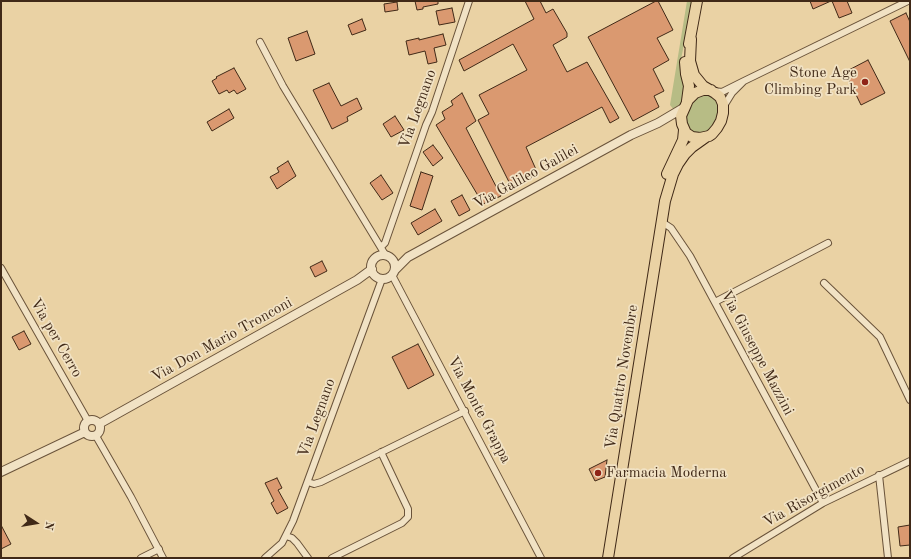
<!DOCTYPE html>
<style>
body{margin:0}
#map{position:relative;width:911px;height:559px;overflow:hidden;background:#ead2a4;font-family:"Old Standard TT",serif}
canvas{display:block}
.frame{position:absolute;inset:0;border:2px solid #402917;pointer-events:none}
.north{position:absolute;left:16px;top:503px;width:40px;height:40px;-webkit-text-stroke:3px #f1e2c4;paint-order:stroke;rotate:102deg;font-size:11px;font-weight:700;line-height:16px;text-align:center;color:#402917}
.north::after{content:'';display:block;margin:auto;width:14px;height:18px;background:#402917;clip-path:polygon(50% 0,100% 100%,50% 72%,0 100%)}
</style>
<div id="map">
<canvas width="911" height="559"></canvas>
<div class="frame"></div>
<div class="north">N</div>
</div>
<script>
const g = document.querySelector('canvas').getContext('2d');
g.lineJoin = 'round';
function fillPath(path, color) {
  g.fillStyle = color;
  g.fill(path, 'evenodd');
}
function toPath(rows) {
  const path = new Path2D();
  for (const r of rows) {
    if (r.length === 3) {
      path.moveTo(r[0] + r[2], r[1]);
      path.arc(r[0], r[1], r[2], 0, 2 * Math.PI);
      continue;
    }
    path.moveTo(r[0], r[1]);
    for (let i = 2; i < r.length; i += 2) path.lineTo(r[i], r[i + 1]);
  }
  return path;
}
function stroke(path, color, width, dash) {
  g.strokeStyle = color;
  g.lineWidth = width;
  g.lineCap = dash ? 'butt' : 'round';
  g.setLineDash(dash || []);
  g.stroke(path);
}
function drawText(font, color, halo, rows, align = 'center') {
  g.font = font + ' "Old Standard TT",serif';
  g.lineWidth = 3.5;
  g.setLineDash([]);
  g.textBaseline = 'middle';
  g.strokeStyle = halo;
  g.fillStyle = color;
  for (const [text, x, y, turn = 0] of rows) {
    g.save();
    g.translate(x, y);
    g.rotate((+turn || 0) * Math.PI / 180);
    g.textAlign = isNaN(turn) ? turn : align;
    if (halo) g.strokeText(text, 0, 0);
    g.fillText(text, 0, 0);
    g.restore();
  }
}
fillPath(toPath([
 [687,1,693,1,680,64,686,90,681,105,674,110,670,105],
 [704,95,714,97,718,103,718,113,715,121,707,132,696,134,689,130,686,123,687,114,695,100,698,97]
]), '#b7bc85');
const building = toPath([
 [415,1,438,1,438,4,423,7,423,9,417,10,415,1],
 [525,1,540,1,546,13,553,9,567,33,567,37,553,45,567,72,587,62,619,118,610,123,602,107,526,147,538,174,512,188,478,120,489,114,479,95,527,70,513,44,464,71,459,60,534,19,525,1],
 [656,1,658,1,673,30,657,38,669,60,653,69,664,91,654,96,659,107,633,121,588,37,656,1],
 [810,1,831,1,813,9,810,1],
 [832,1,847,1,852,13,839,18,832,1],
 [397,2,398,10,385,12,384,4,397,2],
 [452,8,455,22,439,25,436,11,452,8],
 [906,13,910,22,910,62,890,21,906,13],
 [362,19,366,30,352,35,348,25,362,19],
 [307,31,315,54,296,61,288,38,307,31],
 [443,34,446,45,434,48,437,62,428,64,425,51,409,55,406,41,419,38,419,40,443,34],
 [868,60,885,93,861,105,845,72,868,60],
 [234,68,246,89,237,94,234,90,229,93,227,90,219,94,212,81,217,78,216,77,234,68],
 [329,83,341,106,357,98,362,109,347,117,348,121,332,129,313,90,329,83],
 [462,93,476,121,466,128,501,196,483,204,436,125,445,119,442,112,453,105,451,101,462,93],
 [229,109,234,118,212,131,207,122,229,109],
 [395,116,404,130,391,137,383,124,395,116],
 [433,145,443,158,433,166,423,152,433,145],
 [288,161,296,176,277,189,270,177,279,172,277,168,288,161],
 [421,172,433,176,422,210,410,206,421,172],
 [381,175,393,193,382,200,370,183,381,175],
 [462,195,470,210,459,216,451,201,462,195],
 [435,209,442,221,418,235,411,223,435,209],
 [322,261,327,271,315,277,310,267,322,261],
 [24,331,31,344,19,350,12,337,24,331],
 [418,344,434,375,408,389,392,357,418,344],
 [607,460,605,477,595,481,589,469,607,460],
 [277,478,282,488,278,490,288,508,277,514,271,503,274,501,265,483,277,478],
 [1,525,11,544,1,549,1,525],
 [910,525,910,545,900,546,898,527,910,525]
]);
fillPath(building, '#da9970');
stroke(building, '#402917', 1);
const minor = toPath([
 [260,42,283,86,386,256],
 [744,81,908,1],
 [714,91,722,92,744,81,732,93,724,106],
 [662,222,671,228,690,256,823,503],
 [381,247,385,243,426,125,432,112,469,1],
 [1,268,88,421],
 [392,275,541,558],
 [824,283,880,337,910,400],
 [715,302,828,243],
 [96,436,131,497,163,558],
 [879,475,888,558],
 [308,482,314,484,321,482,465,411],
 [286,536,292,538,297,543,308,558],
 [141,558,159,549],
 [265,558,282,543,293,521,382,279],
 [332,558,402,523,408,517,408,509,381,452],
 [733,558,823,503,910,461]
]);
const tertiary = toPath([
 [383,267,12],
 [395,270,408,257,631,135,658,123,685,107],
 [92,428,8],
 [99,424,357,280,372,269],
 [1,472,85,432]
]);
const primary = toPath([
 [691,39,690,61,694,75,703,86,715,93,720,97,723,104,723,113,721,121,717,128,712,134,709,136,700,138,692,137,686,133,682,124,681,116,685,107,688,100,695,93,703,90,711,90],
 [689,44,697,1],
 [685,62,686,74,689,86,687,101],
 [667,174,683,140,684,130],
 [608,558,665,201,673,174,678,164,685,154,692,147,706,137]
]);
stroke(minor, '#6a533a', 8);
stroke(tertiary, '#6a533a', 10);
stroke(primary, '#402917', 12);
stroke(minor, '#f1e2c4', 6);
stroke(tertiary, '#f1e2c4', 8);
stroke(primary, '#ead2a4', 10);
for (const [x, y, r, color] of [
 [865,82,4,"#8f2418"],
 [598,473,4,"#8f2418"]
]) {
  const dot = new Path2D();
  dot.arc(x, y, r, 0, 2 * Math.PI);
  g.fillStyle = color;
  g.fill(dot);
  stroke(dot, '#f1e2c4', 1.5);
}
drawText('15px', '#402917', '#f1e2c4', [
 ["Stone Age",857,73],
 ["Climbing Park",857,90],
 ["Farmacia Moderna",606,473,"left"]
], 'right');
drawText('15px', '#402917', '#f1e2c4', [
 ["Via Legnano",418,109,-70],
 ["Via Galileo Galilei",526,177,-29],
 ["Via per Cerro",56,338,60],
 ["Via Don Mario Tronconi",222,340,-29],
 ["Via Giuseppe Mazzini",757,353,62],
 ["Via Quattro Novembre",622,377,-81],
 ["Via Monte Grappa",479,410,62],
 ["Via Legnano",317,418,-70],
 ["Via Risorgimento",814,496,-29]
]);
</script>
